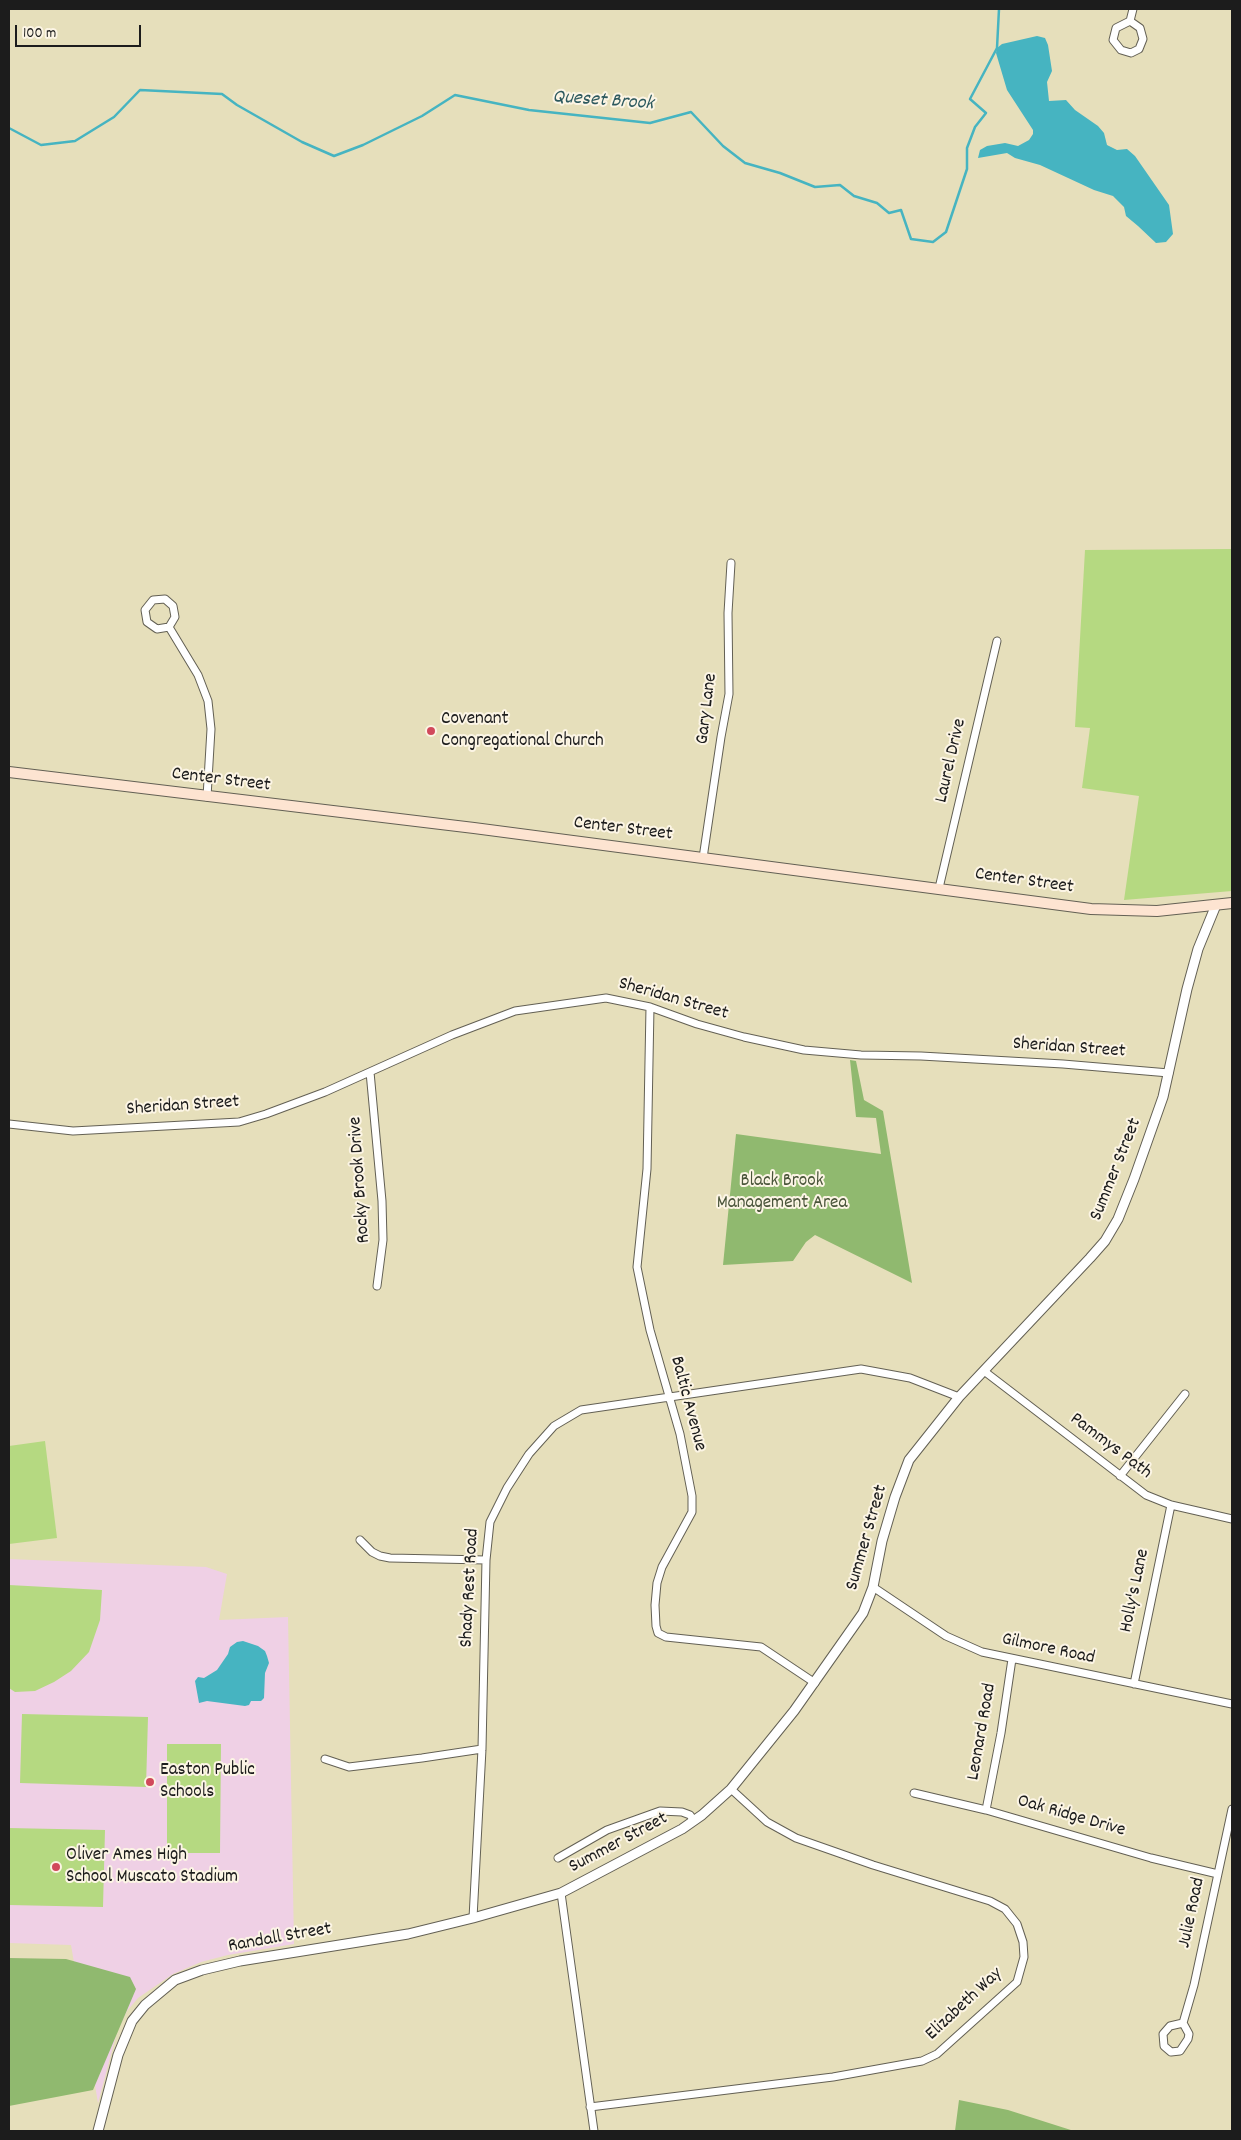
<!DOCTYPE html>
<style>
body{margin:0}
#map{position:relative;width:1241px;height:2140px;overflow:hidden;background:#e6dfbb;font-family:Dekko,sans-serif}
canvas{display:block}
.frame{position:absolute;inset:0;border:10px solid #1c1c1c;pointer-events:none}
.scale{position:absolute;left:15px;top:25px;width:126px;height:22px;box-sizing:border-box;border:2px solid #1c1c1c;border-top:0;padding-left:6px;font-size:15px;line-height:18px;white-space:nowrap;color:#1c1c1c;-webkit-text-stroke:4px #fcf5e5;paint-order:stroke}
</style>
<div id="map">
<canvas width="1241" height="2140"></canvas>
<div class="frame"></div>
<div class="scale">100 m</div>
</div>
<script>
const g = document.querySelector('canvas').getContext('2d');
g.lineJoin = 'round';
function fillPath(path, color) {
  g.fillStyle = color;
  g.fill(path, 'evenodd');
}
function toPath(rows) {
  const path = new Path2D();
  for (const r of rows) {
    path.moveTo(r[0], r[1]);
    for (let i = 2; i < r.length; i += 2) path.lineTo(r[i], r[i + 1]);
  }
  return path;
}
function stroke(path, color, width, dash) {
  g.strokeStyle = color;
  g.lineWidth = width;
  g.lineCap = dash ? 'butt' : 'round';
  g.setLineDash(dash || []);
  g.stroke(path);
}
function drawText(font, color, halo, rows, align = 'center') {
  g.font = font + ' Dekko,sans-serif';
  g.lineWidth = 4;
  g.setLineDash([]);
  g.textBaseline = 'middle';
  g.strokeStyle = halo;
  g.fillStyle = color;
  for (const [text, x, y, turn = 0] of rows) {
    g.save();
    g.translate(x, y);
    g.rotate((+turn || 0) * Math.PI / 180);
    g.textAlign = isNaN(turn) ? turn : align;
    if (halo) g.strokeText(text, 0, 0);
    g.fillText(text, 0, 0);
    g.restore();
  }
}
fillPath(toPath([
 [9,1559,206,1567,227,1574,219,1620,288,1617,294,1944,228,1955,201,1962,173,1974,138,1998,127,2011,117,2032,98,2103,71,1945,9,1943]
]), '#efd0e5');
fillPath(toPath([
 [1232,549,1232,891,1124,900,1139,796,1082,788,1090,728,1075,727,1085,550],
 [45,1441,57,1538,9,1544,9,1446],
 [9,1585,102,1590,100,1620,89,1652,71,1671,54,1682,35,1691,15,1692,9,1688],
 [22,1714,148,1717,146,1787,20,1783],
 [167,1744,221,1744,220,1853,167,1853],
 [9,1828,105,1830,103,1907,9,1905]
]), '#b5d981');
fillPath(toPath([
 [850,1060,856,1061,864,1100,883,1111,912,1283,815,1235,806,1242,793,1261,723,1265,736,1134,881,1154,876,1118,856,1117],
 [9,1958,66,1959,130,1977,136,1989,93,2090,9,2106],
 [959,2100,1008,2110,1074,2131,955,2131]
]), '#90b96f');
fillPath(toPath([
 [1037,36,1045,38,1048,45,1052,71,1047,82,1049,101,1066,100,1075,110,1098,126,1104,133,1107,145,1117,150,1127,149,1135,156,1169,205,1173,234,1166,242,1156,243,1138,226,1126,216,1124,207,1113,196,1094,190,1040,165,1015,158,1007,153,978,158,980,150,987,146,1005,143,1018,146,1029,140,1033,134,1033,130,1007,90,996,53,997,48,1002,44],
 [243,1641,258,1646,265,1651,267,1656,269,1663,265,1673,264,1698,261,1701,251,1701,249,1705,245,1706,207,1701,199,1703,195,1681,198,1677,204,1678,217,1670,228,1654,230,1647,237,1642]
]), '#46b4c1');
stroke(toPath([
 [9,128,41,145,75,141,114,117,140,90,222,94,237,105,302,142,334,156,363,145,422,116,455,95,529,110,650,123,691,112,723,146,745,163,780,173,815,187,840,185,854,196,877,203,889,213,901,210,911,239,933,242,946,232,967,169,967,148,975,127,986,113,970,99,997,48,999,9]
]), '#46b4c1', 2.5);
const minor = toPath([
 [1130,21,1140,28,1143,39,1139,49,1131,53,1121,50,1113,40,1116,28,1130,21],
 [1130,21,1133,9],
 [169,627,175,617,173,606,165,599,153,600,145,610,147,622,157,629,169,627,198,675,208,701,211,729,207,797],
 [703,858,721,737,729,694,728,613,731,563],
 [939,888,997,641],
 [650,1007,647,1169,637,1267,650,1330,680,1434,692,1496,692,1512,662,1567,657,1583,655,1605,656,1626,658,1633,666,1637,761,1647,815,1683],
 [370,1072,382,1201,383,1240,377,1286],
 [9,1124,73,1131,239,1122,266,1114,325,1092,452,1035,515,1011,606,998,650,1007,697,1024,744,1037,804,1050,861,1055,921,1056,1063,1064,1169,1073],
 [984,1371,1146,1495,1171,1505,1232,1519],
 [1120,1476,1185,1394],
 [360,1540,372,1552,380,1556,390,1558,486,1560],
 [873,1587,946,1636,982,1652,1232,1704],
 [1134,1684,1171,1505],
 [325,1759,349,1767,422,1758,482,1749],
 [914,1793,986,1810,1151,1858,1218,1874],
 [986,1810,1001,1733,1012,1659],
 [558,1858,607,1830,660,1811,682,1812,690,1815,694,1821],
 [561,1893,594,2131],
 [473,1918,482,1749,486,1560,490,1522,507,1488,529,1454,554,1426,581,1410,861,1369,910,1378,959,1397],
 [1183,2023,1170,2026,1163,2034,1164,2046,1171,2052,1180,2051,1188,2039,1189,2034,1183,2023,1194,1985,1232,1809],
 [590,2107,833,2077,922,2061,937,2054,1017,1982,1024,1957,1023,1942,1017,1924,1005,1909,990,1901,873,1865,796,1838,767,1822,731,1789]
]);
const tertiary = toPath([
 [98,2131,118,2055,132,2021,145,2005,175,1980,202,1970,240,1961,408,1934,473,1918,561,1893,682,1829,702,1815,731,1789,794,1711,863,1613,873,1587,882,1541,895,1497,909,1460,959,1397,1090,1258,1105,1241,1118,1219,1134,1179,1163,1097,1187,989,1198,949,1216,905]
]);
const secondary = toPath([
 [9,772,474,828,1091,909,1157,911,1232,903]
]);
stroke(minor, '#636054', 9);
stroke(tertiary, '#636054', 11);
stroke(secondary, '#636054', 12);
stroke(minor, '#fff', 7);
stroke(tertiary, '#fff', 9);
stroke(secondary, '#fde4d1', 10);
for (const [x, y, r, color] of [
 [431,731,5,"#d1495b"],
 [150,1782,5,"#d1495b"],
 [56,1867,5,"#d1495b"]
]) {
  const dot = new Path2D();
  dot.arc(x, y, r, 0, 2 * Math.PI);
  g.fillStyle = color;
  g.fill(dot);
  stroke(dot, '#fcf5e5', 2);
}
drawText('19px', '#1c1c1c', '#fcf5e5', [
 ["Gary Lane",708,709,-83],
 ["Laurel Drive",952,761,-77],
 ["Center Street",221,781,7],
 ["Center Street",623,830,7],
 ["Center Street",1024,882,8],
 ["Sheridan Street",673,1000,16],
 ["Sheridan Street",1069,1049,4],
 ["Sheridan Street",183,1107,-4],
 ["Summer Street",1117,1170,-68],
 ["Rocky Brook Drive",361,1180,-94],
 ["Baltic Avenue",687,1404,75],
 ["Pammys Path",1110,1447,37],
 ["Summer Street",868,1538,-74],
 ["Shady Rest Road",471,1588,-87],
 ["Holly's Lane",1136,1591,-78],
 ["Gilmore Road",1048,1650,12],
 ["Leonard Road",983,1732,-80],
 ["Oak Ridge Drive",1071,1817,16],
 ["Summer Street",619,1844,-28],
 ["Julie Road",1193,1913,-78],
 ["Randall Street",280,1939,-10],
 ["Elizabeth Way",965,2005,-43]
]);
drawText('19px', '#1c1c1c', '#fcf5e5', [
 ["Covenant",441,720],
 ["Congregational Church",441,742],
 ["Easton Public",160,1771],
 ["Schools",160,1793],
 ["Oliver Ames High",66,1856],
 ["School Muscato Stadium",66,1878]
], 'left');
drawText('19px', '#4a553a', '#fcf5e5', [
 ["Black Brook",782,1182],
 ["Management Area",782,1204]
]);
drawText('italic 20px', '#2d595e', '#fcf5e5', [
 ["Queset Brook",603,102,4]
]);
</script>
